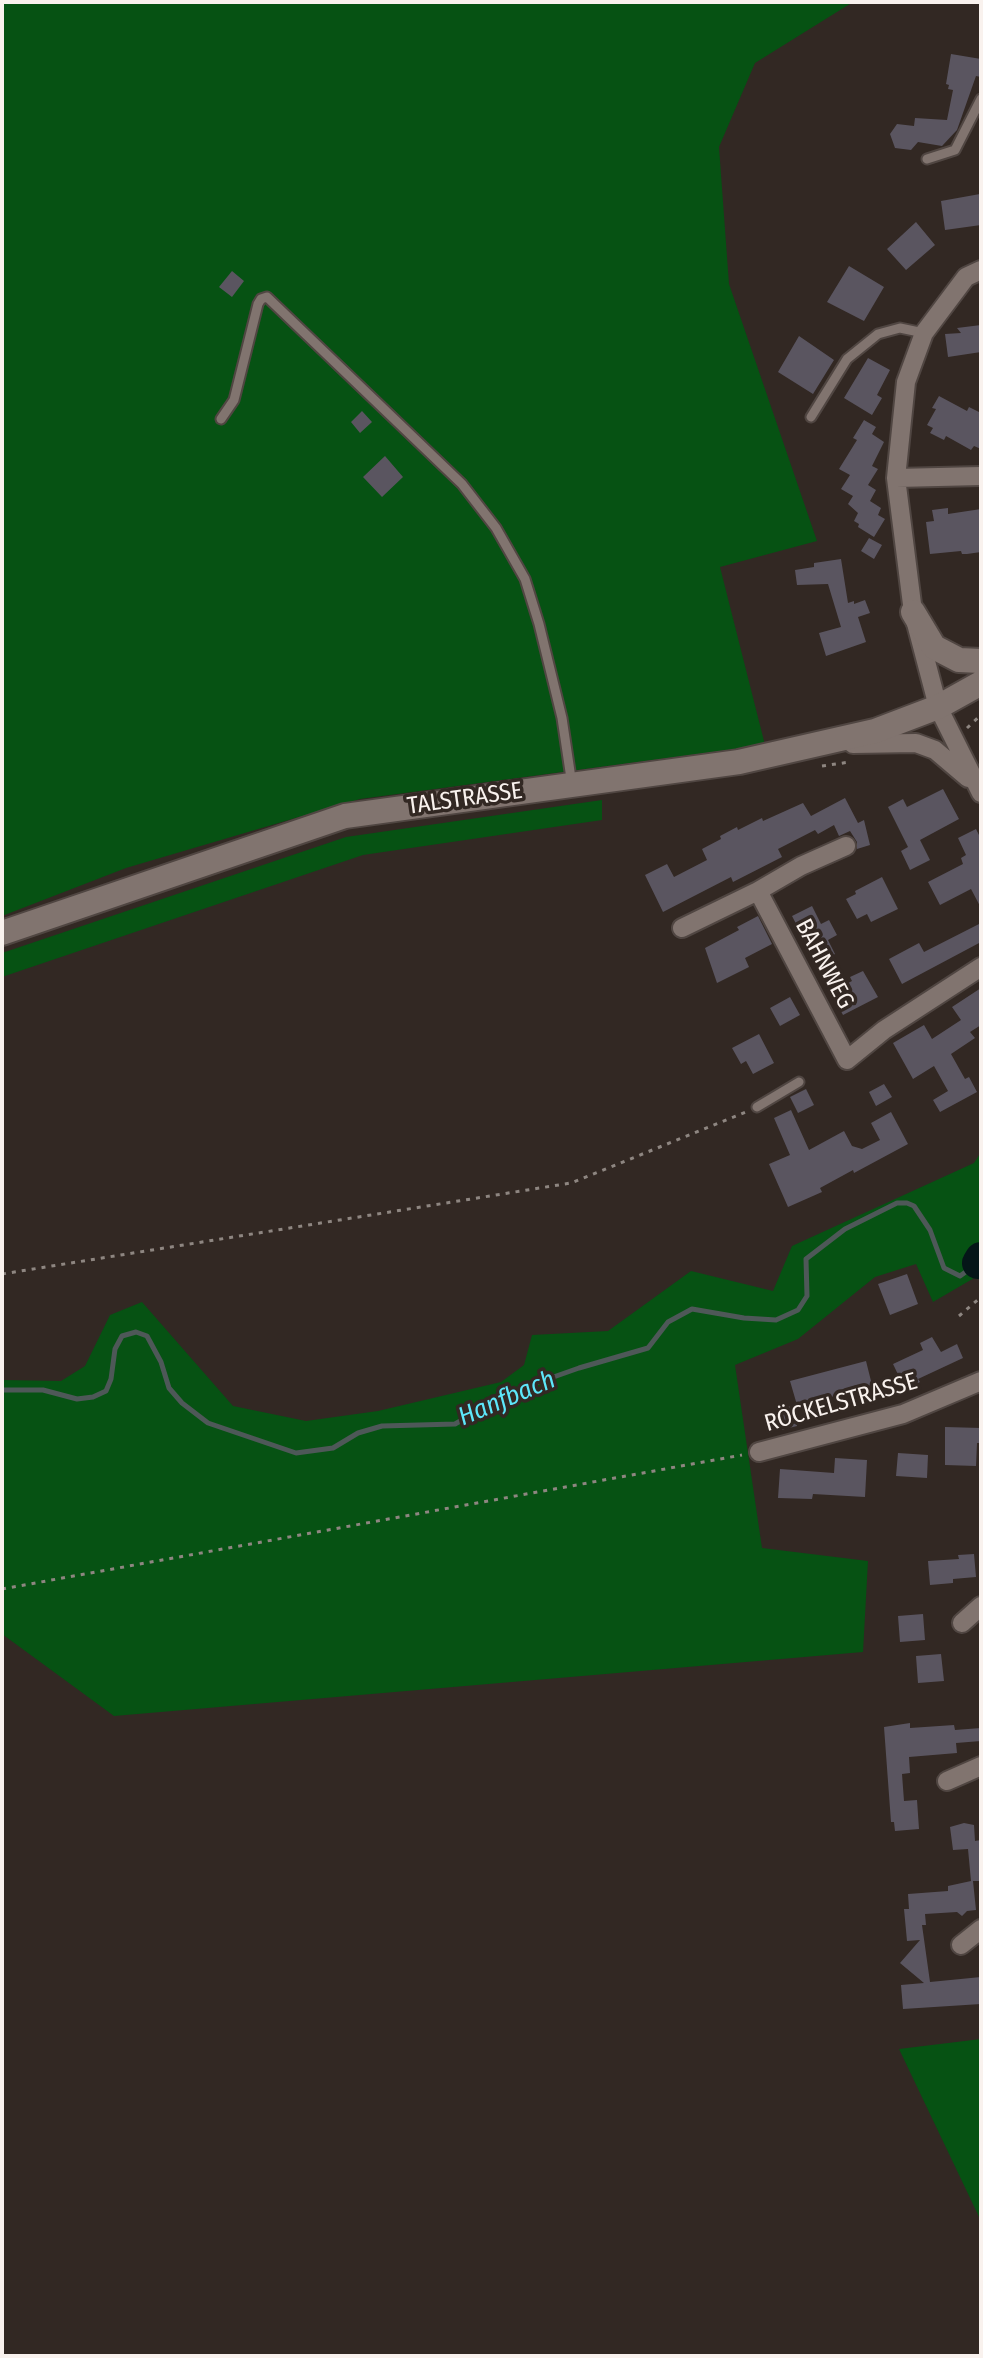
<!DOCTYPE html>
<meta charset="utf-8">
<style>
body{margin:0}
#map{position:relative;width:983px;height:2358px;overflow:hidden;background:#322823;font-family:"Fira Sans Condensed",sans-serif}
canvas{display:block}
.frame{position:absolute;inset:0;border:4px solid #f9f2ee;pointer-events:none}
</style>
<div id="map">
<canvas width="983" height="2358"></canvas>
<div class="frame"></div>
</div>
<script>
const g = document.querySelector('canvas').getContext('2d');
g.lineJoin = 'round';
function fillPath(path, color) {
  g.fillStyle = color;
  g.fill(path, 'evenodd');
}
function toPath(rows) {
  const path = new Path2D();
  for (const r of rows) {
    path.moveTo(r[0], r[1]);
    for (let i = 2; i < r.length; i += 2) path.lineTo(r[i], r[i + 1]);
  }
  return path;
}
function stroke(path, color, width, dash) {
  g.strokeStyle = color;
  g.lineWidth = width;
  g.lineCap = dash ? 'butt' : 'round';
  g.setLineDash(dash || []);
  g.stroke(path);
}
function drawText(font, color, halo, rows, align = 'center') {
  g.font = font + ' "Fira Sans Condensed",sans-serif';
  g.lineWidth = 7;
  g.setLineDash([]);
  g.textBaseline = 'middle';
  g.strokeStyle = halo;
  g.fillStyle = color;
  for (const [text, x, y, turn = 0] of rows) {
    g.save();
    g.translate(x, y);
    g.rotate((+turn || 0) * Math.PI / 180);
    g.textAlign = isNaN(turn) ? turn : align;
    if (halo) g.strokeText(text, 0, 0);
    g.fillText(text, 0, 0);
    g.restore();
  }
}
fillPath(toPath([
 [2,2,853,2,755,63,719,147,729,284,817,541,720,567,765,745,360,799,126,868,2,916],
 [602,800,602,820,363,855,2,977,2,953,346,837],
 [981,1152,981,1274,933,1302,916,1264,875,1277,798,1339,735,1365,762,1548,868,1561,863,1652,114,1716,2,1634,2,1380,61,1381,85,1366,110,1315,142,1302,233,1406,306,1421,378,1411,501,1382,524,1365,532,1335,608,1331,691,1271,773,1291,792,1246,974,1163],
 [981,2039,981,2221,899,2049]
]), '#065213');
stroke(toPath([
 [2,1390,43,1390,77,1399,93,1397,106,1391,111,1379,115,1349,122,1336,136,1332,147,1336,161,1362,169,1388,182,1403,208,1423,296,1453,333,1448,358,1433,382,1426,455,1424,511,1392,579,1368,648,1348,668,1322,692,1309,744,1318,776,1320,798,1310,807,1296,806,1259,845,1229,897,1203,907,1203,914,1206,930,1230,944,1268,960,1276,978,1263]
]), '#4e5858', 5);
stroke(toPath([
 [978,1263,981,1258]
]), '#051618', 32);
fillPath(toPath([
 [951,54,981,59,981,77,976,76,957,130,942,146,918,142,911,150,895,148,890,134,897,124,914,126,915,118,947,120,953,90,948,89,949,85,946,84],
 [980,194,981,225,945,230,941,201],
 [916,222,935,245,906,270,887,249],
 [849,266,884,287,864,321,827,302],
 [232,271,244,281,232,297,219,287],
 [981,325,981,352,948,357,945,334,961,333,957,328],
 [799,336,834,360,813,394,778,372],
 [868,358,890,370,877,395,882,398,872,415,844,398],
 [939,396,967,411,969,407,981,413,981,449,974,446,971,450,946,436,944,440,930,433,933,428,927,425,936,409,932,408],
 [362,411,372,422,360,433,351,422],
 [864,420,876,427,872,434,884,442,872,466,878,469,868,485,876,490,870,501,881,508,878,515,885,519,874,537,858,527,859,524,854,521,858,513,848,504,853,496,841,489,850,475,839,469,857,440,853,438],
 [385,456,403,477,382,497,363,477],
 [948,508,948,514,981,509,981,552,967,554,962,554,961,551,930,554,926,522,934,521,932,510],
 [869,538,882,545,874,559,861,551],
 [841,559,848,603,854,601,854,604,865,600,870,613,858,617,866,642,826,656,819,633,841,627,828,584,797,585,795,570,814,567,814,563],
 [943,789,959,819,920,840,930,860,910,870,901,851,908,847,888,807,903,799,907,807],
 [845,798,858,823,864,820,870,845,857,849,857,842,850,831,839,836,834,825,818,834,815,830,778,849,782,857,733,882,731,877,663,912,645,875,667,864,674,877,707,860,702,849,721,839,720,836,737,827,738,830,762,818,763,821,803,803,811,816],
 [976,829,981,839,981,908,971,889,940,905,928,882,963,864,961,858,966,855,958,838],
 [882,877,898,909,871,922,867,914,857,919,846,899,856,894,855,891],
 [812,906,821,924,829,920,837,935,828,940,835,954,822,961,814,947,809,949,792,916],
 [758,916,772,944,745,958,749,967,717,983,705,948,739,930,737,927],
 [981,923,981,942,902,984,889,959,919,943,924,952],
 [863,971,878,997,843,1015,831,992,852,981,850,977],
 [981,988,981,1025,970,1032,975,1038,951,1054,965,1079,969,1077,977,1092,940,1112,933,1100,948,1091,934,1066,913,1079,893,1043,924,1025,932,1039,961,1020,952,1007],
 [790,997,800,1015,780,1026,770,1008],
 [759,1034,774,1063,753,1074,746,1061,741,1064,732,1048],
 [884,1084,892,1097,876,1106,869,1092],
 [806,1089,814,1105,798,1113,790,1097],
 [791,1110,809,1150,844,1131,852,1146,862,1149,880,1140,871,1123,891,1112,908,1144,854,1173,853,1170,820,1188,822,1192,788,1207,769,1164,790,1155,774,1118],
 [907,1274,918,1304,890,1315,878,1284],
 [932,1337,941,1352,957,1344,963,1358,918,1379,920,1382,905,1389,893,1364,923,1350,920,1343],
 [866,1361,873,1389,867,1398,861,1395,853,1397,852,1392,797,1405,790,1381],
 [792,1406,797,1426,781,1430,776,1410],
 [945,1427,981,1428,981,1443,977,1443,976,1466,945,1465],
 [898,1453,928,1455,927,1478,896,1476],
 [835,1458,867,1460,865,1497,813,1494,812,1499,778,1498,780,1469,834,1473],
 [974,1554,976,1577,953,1579,953,1583,930,1585,928,1561,959,1559,958,1555],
 [923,1614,925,1640,900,1642,898,1616],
 [941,1654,944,1681,918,1683,916,1656],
 [910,1723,910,1728,954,1725,955,1730,981,1728,981,1741,956,1743,957,1753,909,1757,910,1773,902,1774,904,1801,917,1800,919,1829,895,1831,894,1822,891,1822,884,1727],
 [964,1823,974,1825,975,1841,981,1840,981,1881,973,1881,976,1910,967,1911,962,1916,957,1912,925,1914,926,1925,922,1925,930,1982,981,1977,981,2004,903,2009,901,1985,924,1983,900,1963,920,1940,907,1941,904,1909,909,1909,908,1894,948,1891,948,1886,971,1881,968,1849,953,1850,950,1827]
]), '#5a5560');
const lane = toPath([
 [927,159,955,150,981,99],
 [811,417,847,359,878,334,900,328,924,333],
 [221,419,234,400,258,304,261,299,267,297,462,484,496,528,525,579,539,624,562,718,572,785],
 [757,1107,799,1082]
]);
const street = toPath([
 [981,270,966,277,924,333,906,382,896,478,913,612,938,707,981,793],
 [896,478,981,476],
 [853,744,916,743,935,750,968,778],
 [758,891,801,866,846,846],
 [682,928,758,891,847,1060,884,1030,981,967],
 [759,1452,903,1414,981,1381],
 [962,1623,981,1606],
 [947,1781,981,1766],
 [961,1945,981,1929]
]);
const secondary = toPath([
 [913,612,934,647,959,660,981,661],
 [2,933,345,816,739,762,875,731,938,707,981,683]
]);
stroke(lane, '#504642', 13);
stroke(street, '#504642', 22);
stroke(secondary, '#504642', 28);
stroke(toPath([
 [967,728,981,715],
 [822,766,850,762],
 [2,1274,571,1183,746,1112],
 [959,1316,981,1297],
 [2,1589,742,1455]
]), '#8e8681', 3, [4, 6]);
stroke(lane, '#81746f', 9);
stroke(street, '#81746f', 18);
stroke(secondary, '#81746f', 24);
drawText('24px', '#f9f2ee', '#322823', [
 ["TALSTRASSE",465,799,-8],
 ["BAHNWEG",824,964,62],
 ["RÖCKELSTRASSE",841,1403,-16]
]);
drawText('italic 26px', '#5de7fa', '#322823', [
 ["Hanfbach",507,1399,-23]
]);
</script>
